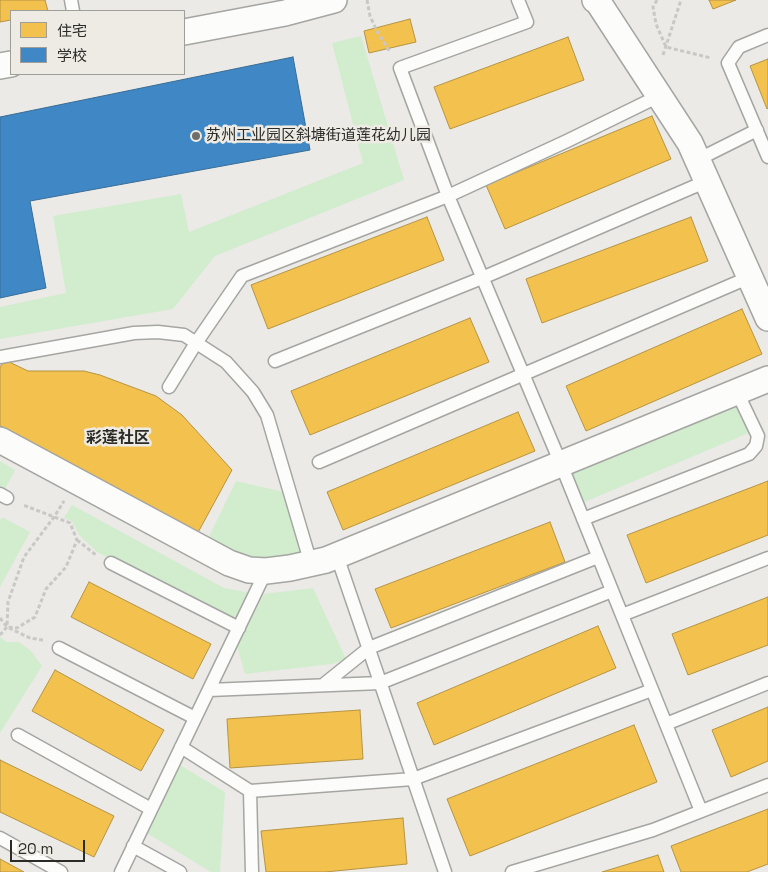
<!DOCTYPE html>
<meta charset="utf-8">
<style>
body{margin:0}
#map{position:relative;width:768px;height:872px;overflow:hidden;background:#ebeae6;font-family:"Space Grotesk","Noto Sans SC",sans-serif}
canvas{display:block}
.legend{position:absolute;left:10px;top:10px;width:175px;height:65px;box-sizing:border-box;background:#edebe4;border:1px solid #9f9e99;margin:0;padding:6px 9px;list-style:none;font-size:15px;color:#2b2b28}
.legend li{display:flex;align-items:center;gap:10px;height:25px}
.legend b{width:25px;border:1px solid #9f9e99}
.scale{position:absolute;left:10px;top:840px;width:75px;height:22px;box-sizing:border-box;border:2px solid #2b2b28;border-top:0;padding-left:6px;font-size:15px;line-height:18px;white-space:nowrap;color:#2b2b28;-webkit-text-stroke:4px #edebe4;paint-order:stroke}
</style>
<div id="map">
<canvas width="768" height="872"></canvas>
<ul class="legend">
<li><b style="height:14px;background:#f2c14e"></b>住宅</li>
<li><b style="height:14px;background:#3f88c5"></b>学校</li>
</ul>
<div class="scale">20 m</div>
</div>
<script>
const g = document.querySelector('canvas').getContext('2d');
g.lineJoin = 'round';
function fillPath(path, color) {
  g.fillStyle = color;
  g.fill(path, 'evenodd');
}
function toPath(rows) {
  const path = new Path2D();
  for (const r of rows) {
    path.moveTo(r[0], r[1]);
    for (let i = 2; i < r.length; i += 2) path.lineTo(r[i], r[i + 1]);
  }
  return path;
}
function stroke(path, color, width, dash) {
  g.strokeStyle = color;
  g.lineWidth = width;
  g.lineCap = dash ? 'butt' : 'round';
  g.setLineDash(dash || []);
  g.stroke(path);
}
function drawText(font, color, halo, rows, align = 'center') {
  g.font = font + ' "Space Grotesk","Noto Sans SC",sans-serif';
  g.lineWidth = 5;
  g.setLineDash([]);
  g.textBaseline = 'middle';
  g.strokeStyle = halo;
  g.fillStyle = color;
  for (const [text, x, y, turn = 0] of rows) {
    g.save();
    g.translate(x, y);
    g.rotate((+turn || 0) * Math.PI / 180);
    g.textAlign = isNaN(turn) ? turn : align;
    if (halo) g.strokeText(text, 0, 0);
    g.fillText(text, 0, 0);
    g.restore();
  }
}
fillPath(toPath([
 [361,36,404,180,215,256,173,309,0,339,0,307,66,293,53,216,181,194,189,232,363,163,332,43],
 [735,400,751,432,582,503,569,468],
 [0,461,15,470,3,493,0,491],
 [236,481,288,493,308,559,268,566,207,541],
 [72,505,224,588,251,593,236,624,97,552,79,535,72,521,64,518],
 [2,517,30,532,0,587,0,520],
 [313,588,346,659,332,664,245,674,237,646,264,594],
 [0,637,6,642,19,642,31,651,42,666,0,733],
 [178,764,225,792,220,872,211,872,145,832]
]), '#d2ecce');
const homes = toPath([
 [0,0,45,0,48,11,11,11,11,20,0,22,0,0],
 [709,0,736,0,713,9,709,0],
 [410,19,416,42,369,53,364,31,410,19],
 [568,37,584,80,450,129,434,87,568,37],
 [768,59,768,108,767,109,750,66,768,59],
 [652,116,671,159,505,229,486,185,652,116],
 [427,217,444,260,268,329,251,285,427,217],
 [691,217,708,261,542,323,526,279,691,217],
 [742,309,762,354,586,431,566,386,742,309],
 [470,318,489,362,310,435,291,391,470,318],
 [5,360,28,371,84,371,100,375,156,396,182,415,232,470,195,538,0,426,0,367,5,360],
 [518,412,535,451,343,530,327,492,518,412],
 [768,481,768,535,646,583,627,535,768,481],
 [550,522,565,562,391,628,375,589,550,522],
 [89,582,211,644,193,679,71,617,89,582],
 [768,597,768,645,688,675,672,634,768,597],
 [598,626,616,668,434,745,417,703,598,626],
 [55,670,164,730,141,771,32,711,55,670],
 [768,707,768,761,731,777,712,730,768,707],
 [360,710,363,759,230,768,227,719,360,710],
 [634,725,657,782,470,856,447,799,634,725],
 [0,760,114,816,94,857,0,812,0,760],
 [768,809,768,864,747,872,681,872,671,846,768,809],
 [403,818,407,864,325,872,266,872,261,831,403,818],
 [658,855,664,872,602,872,658,855],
 [0,859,24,872,0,872,0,859]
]);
fillPath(homes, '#f2c14e');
stroke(homes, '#b69443', 1);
const schools = toPath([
 [293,57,310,150,30,201,46,288,0,298,0,117,293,57]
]);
fillPath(schools, '#3f88c5');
stroke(schools, '#396c96', 1);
const service = toPath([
 [71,0,73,11],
 [768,35,739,47,728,63,768,157],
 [659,96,567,141,448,196,561,464,701,811],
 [697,160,757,130],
 [0,357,134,333,158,332,184,335,226,362,253,392,267,415,311,564],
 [275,361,482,278,707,181],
 [169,387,196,343,242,276,448,196,400,68,527,22,518,0],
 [319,462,750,277],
 [0,494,7,498],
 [583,519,749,454,756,446,758,436,737,392],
 [337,556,445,872],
 [111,563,239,628],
 [622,615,768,558],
 [59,648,195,718],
 [323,685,369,648,598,557],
 [209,690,380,683,612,591],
 [666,724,768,683],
 [18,735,151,809],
 [181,747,250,791,252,872],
 [250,791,413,779,652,690],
 [0,838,61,872],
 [133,846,180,872],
 [121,872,266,571],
 [512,872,653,830,768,785]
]);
const minor = toPath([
 [595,0,598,2,690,143,768,318],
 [184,32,285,13,334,0],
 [0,66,11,64],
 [0,440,229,563,249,570,266,571,290,568,326,560,768,379]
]);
stroke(service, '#a5a5a2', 15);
stroke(minor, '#a5a5a2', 28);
stroke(toPath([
 [367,0,370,16,378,33,390,52],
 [657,0,653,7,656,24,666,47,711,58],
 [663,55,681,0],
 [77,540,96,555],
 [0,618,7,627,17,628,35,617,46,589,66,567,77,540,70,523,23,505],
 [9,628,30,638,43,640],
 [0,635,7,627,8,602,24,557,54,517,64,501]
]), '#c8c8c6', 3, [4, 2.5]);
stroke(service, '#fcfcfb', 12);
stroke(minor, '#fcfcfb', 25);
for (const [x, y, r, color] of [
 [196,136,5,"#6e6e6a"]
]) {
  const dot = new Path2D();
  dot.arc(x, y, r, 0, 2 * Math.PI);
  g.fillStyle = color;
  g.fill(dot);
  stroke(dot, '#edebe4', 2);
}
drawText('15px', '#2b2b28', '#edebe4', [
 ["苏州工业园区斜塘街道莲花幼儿园",206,136]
], 'left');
drawText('bold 16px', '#2b2b28', '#edebe4', [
 ["彩莲社区",118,439]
]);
</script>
